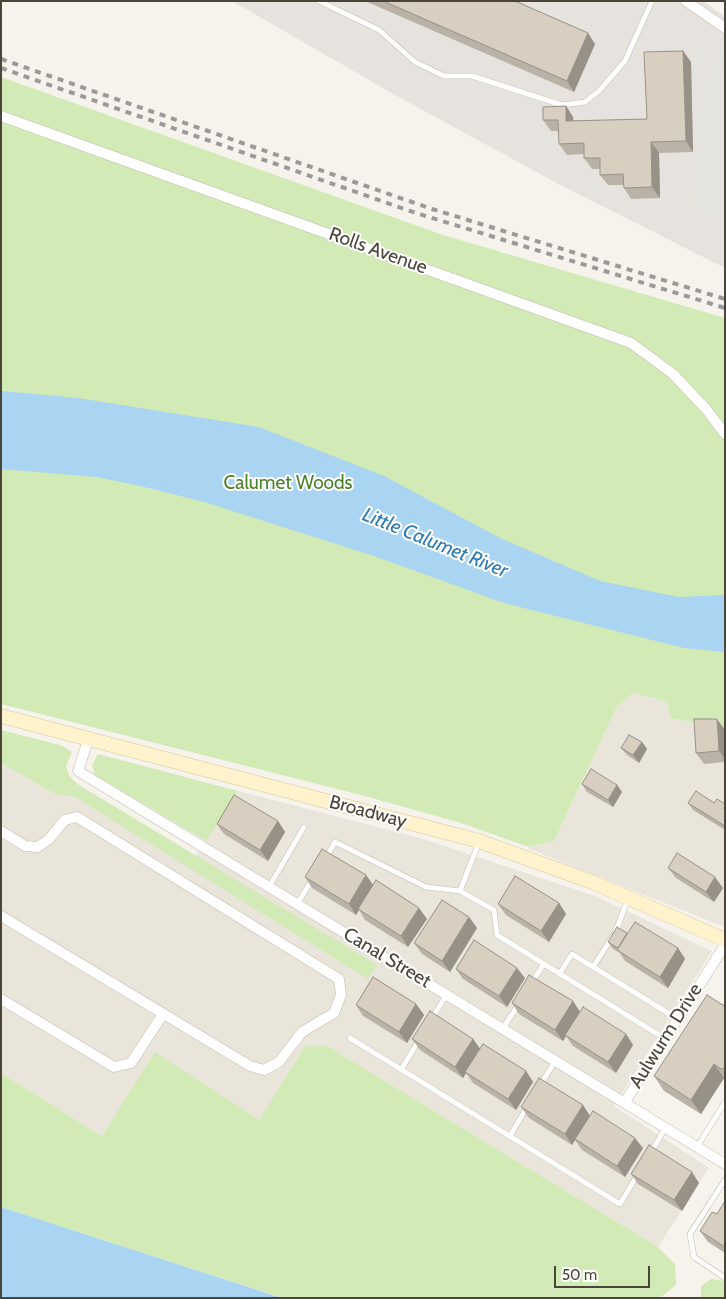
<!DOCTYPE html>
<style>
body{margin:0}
#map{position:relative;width:726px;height:1299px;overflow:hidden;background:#f6f3ec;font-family:Cabin,sans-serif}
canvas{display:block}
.frame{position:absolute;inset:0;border:2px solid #4b4439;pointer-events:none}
.scale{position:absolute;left:554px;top:1266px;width:96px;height:22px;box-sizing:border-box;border:2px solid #4b4439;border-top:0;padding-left:6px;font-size:15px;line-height:18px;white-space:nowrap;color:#4b4439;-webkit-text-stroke:4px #fff;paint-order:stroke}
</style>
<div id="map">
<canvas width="726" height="1299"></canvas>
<div class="frame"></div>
<div class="scale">50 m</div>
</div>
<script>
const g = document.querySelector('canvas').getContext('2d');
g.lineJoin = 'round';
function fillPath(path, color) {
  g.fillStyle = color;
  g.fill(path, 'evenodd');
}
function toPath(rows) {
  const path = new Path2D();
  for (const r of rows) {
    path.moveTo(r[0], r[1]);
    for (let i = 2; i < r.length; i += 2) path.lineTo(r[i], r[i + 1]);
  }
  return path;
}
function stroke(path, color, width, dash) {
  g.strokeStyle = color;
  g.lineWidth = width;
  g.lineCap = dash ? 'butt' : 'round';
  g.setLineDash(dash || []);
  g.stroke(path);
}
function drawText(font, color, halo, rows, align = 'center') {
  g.font = font + ' Cabin,sans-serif';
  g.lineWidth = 4;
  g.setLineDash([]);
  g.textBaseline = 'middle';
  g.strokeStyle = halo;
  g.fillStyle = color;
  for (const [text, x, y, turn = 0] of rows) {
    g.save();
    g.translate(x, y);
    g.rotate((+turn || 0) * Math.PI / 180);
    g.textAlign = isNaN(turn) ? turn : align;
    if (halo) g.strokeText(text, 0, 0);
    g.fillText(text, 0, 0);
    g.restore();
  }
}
fillPath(toPath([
 [633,693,668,702,670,718,725,728,725,927,527,848,554,841,617,706],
 [1,763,55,794,75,797,376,965,195,857,238,791,420,838,595,896,712,951,614,1106,709,1168,658,1247,327,1046,305,1046,259,1120,155,1053,102,1136,1,1073]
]), '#eae5da');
fillPath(toPath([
 [232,1,703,1,725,17,725,268,564,187,395,95]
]), '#e6e2dd');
fillPath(toPath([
 [1,77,443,235,725,318,725,728,670,718,668,702,633,693,617,706,554,841,529,847,461,823,365,796,1,704],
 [1,730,60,745,72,752,66,766,70,777,79,785,377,965,368,979,75,797,55,794,1,763],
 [98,754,238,791,206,841,95,775,92,765],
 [305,1046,327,1046,658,1247,675,1264,676,1285,662,1296,656,1298,283,1298,1,1207,1,1073,102,1136,155,1052,259,1120],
 [711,1279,725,1281,725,1298,701,1298,701,1286]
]), '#d2eab5');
fillPath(toPath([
 [722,50,723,76,725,76,725,217,697,217,694,51]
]), '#e5e3e0');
fillPath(toPath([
 [1,391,78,398,259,427,384,476,500,538,600,581,679,597,725,595,725,652,684,648,504,603,371,555,204,502,149,488,97,477,1,469],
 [1,1207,279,1297,283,1298,1,1298]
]), '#a9d4f2');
const lane = toPath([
 [319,1,379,30,415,62,444,76,472,76,562,105,585,102,599,91,625,61,652,1],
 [479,842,460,891,494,910,497,935,664,1038],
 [326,858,335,842,426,887,460,891],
 [269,887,304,827],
 [297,904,312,880],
 [593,967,615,933,628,899],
 [560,973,572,954,676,1018],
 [532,982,544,964],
 [431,1020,447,994],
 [503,1028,519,1004],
 [350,1038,620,1204,638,1174],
 [401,1070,419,1040],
 [539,1087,556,1060],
 [510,1136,527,1107],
 [697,1147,725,1102],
 [650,1154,666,1127],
 [725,1180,690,1234,694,1257,725,1278]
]);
const street = toPath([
 [686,1,725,28],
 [1,116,631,343,673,374,706,409,725,434],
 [89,737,78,771,725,1164],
 [1,831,25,846,38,847,49,839,65,820,77,817,339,979,341,995,334,1013,302,1032,279,1062,264,1070,250,1066,1,916],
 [1,999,114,1067,131,1063,163,1014],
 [625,1102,725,945]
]);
const secondary = toPath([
 [1,716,479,841,592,882,725,940]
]);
stroke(lane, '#c2bbae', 6);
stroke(street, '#c2bbae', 11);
stroke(secondary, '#d6c79b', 15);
stroke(lane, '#fff', 5);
stroke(street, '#fff', 10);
stroke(secondary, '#fff3cd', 14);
stroke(toPath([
 [1,59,432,209,725,299],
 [1,68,416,213,725,308]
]), '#9a9a9a', 4, [6, 6]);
fillPath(toPath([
 [365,1,515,1,595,44,574,92],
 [683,51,691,62,693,152,659,153,660,198,631,199,624,188,624,185,608,185,600,175,600,169,592,169,584,158,584,154,567,155,559,144,559,131,551,131,543,120,566,106,573,117,573,121,647,119],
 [725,730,725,762,704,764,696,753],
 [642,742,647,749,639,763,627,755,621,748],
 [582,784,617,785,622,792,613,807,587,792],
 [688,803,725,804,725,830,693,810],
 [278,821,285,832,268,861,224,834,217,824],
 [668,868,723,888,714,902,676,878],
 [305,877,373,885,427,919,408,947,365,920,359,910,356,915,312,888],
 [559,903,566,914,549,942,506,915,498,904],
 [469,917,477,928,450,972,422,954,414,943],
 [627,933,678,948,685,959,668,988,625,961,619,952,613,949,608,942],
 [456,969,525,978,507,1007,463,979],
 [573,1001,580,1012,626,1034,633,1045,616,1073,573,1046,566,1036,563,1041,519,1014,512,1003],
 [416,1004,424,1015,407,1043,363,1016,356,1005],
 [723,1005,725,1005,725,1079,724,1078,701,1114,664,1091,654,1076],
 [412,1039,473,1039,480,1049,526,1071,533,1082,516,1110,473,1083,466,1073,463,1078,420,1050],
 [583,1105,590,1116,643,1148,625,1177,582,1150,575,1140,572,1145,529,1118,521,1107],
 [631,1174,699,1183,682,1211,638,1184],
 [725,1202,725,1253,708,1242,700,1231,717,1214]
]), '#bab2a6');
fillPath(toPath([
 [588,33,595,44,574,92,567,81],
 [683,51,691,62,693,152,686,141],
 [566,106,573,117,574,132,566,121],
 [651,142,659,153,660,198,652,187],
 [717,719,725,730,725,759,719,751],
 [642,742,647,749,639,763,633,755],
 [617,785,622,792,613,807,608,800],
 [278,821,285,832,268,861,260,850],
 [366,875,374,886,358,909,359,910,356,915,349,904],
 [715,877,723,888,714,902,706,892],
 [559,903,566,914,549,942,541,931],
 [419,908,427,919,408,947,401,936],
 [469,917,477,928,450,972,442,961],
 [678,948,685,959,668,988,660,977],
 [517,968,525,978,507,1007,499,996],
 [573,1001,580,1012,563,1041,555,1030],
 [416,1004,424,1015,407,1043,399,1032],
 [626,1034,633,1045,616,1073,608,1062],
 [473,1039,481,1050,463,1078,455,1067],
 [714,1064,724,1078,701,1114,691,1100],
 [526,1071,533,1082,516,1110,508,1099],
 [583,1105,590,1116,572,1145,565,1134],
 [635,1138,643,1148,625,1177,617,1166],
 [692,1172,699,1183,682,1211,674,1200]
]), '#979187');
const building = toPath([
 [383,1,515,1,588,33,567,81,383,1],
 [683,51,686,141,651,142,652,187,624,188,623,174,600,175,600,158,584,158,584,143,559,144,558,120,543,120,543,107,566,106,566,121,647,119,644,52,683,51],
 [694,719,717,719,719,751,696,753,694,719],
 [629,735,642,742,633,755,621,748,629,735],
 [591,769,617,785,608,800,582,784,591,769],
 [696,791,714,803,717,799,725,804,724,809,725,809,725,826,688,803,696,791],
 [234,795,278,821,260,850,217,824,234,795],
 [322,849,366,875,349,904,305,877,322,849],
 [677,853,715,877,706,892,668,868,677,853],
 [515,876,559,903,541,931,498,904,515,876],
 [376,880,419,908,401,936,358,909,376,880],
 [442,900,469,917,442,961,414,943,442,900],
 [635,922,678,948,660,977,617,950,635,922],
 [617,927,627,933,618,948,608,942,617,927],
 [474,940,517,968,499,996,456,969,474,940],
 [529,975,573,1001,555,1030,512,1003,529,975],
 [373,977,416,1004,399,1032,356,1005,373,977],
 [707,995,723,1005,725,1005,725,1068,721,1069,714,1064,691,1100,654,1076,707,995],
 [583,1007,626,1034,608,1062,565,1035,583,1007],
 [430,1011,473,1039,455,1067,412,1039,430,1011],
 [483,1044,526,1071,508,1099,465,1072,483,1044],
 [539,1078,583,1105,565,1134,521,1107,539,1078],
 [593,1111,635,1138,617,1166,575,1139,593,1111],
 [649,1145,692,1172,674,1200,631,1174,649,1145],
 [725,1201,725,1247,700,1231,712,1212,717,1214,725,1201]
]);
fillPath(building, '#d8cfc1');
stroke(building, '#979187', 1);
drawText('19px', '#4b4439', '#fff', [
 ["Rolls Avenue",378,251,20],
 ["Broadway",368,812,15],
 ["Canal Street",387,958,31],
 ["Aulwurm Drive",666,1036,-58]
]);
drawText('19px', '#4a7f2a', '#fff', [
 ["Calumet Woods",288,483]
]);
drawText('italic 20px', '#2e7ab2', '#fff', [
 ["Little Calumet River",435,543,22]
]);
</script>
